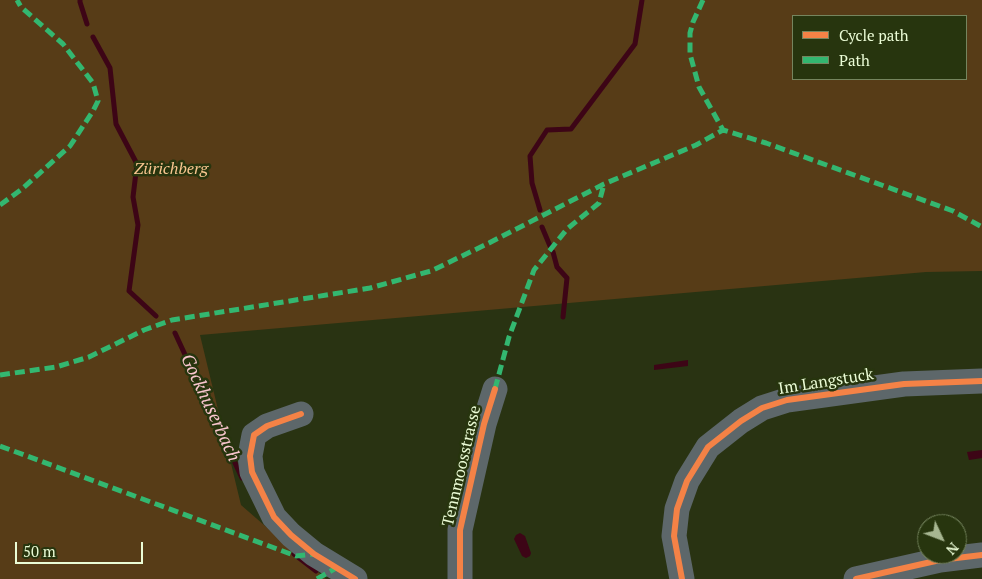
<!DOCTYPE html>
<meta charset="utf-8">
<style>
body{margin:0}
#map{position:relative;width:982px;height:579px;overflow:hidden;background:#293312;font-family:"PT Serif",serif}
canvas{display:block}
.legend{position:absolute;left:792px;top:15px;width:175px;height:65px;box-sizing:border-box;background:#27350e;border:1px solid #75855e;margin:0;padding:6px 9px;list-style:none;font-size:15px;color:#ebfcd6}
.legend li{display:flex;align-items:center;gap:10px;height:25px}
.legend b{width:25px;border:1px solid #75855e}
.north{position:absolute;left:917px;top:514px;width:50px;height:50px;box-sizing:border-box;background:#27350e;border:1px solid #75855e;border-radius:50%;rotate:133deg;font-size:14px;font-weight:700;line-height:20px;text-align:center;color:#ebfcd6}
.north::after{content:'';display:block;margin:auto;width:18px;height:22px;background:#a7b691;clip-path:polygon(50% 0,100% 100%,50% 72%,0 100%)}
.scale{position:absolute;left:15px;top:542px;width:128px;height:22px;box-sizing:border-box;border:2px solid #ebfcd6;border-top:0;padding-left:6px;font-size:15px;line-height:18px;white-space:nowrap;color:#ebfcd6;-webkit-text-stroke:4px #27350e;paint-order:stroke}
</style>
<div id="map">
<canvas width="982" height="579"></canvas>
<ul class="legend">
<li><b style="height:6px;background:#f48246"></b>Cycle path</li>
<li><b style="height:6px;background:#33b770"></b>Path</li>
</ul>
<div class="north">N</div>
<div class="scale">50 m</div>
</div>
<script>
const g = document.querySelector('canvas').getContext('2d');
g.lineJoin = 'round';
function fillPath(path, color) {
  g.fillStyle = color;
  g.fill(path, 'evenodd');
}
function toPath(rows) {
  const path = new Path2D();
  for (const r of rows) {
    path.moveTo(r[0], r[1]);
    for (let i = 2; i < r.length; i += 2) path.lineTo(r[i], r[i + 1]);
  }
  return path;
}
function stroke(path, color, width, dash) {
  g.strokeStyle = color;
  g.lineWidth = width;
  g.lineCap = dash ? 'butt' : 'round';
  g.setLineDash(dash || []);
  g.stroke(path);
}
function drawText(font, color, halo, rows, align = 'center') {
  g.font = font + ' "PT Serif",serif';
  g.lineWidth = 5;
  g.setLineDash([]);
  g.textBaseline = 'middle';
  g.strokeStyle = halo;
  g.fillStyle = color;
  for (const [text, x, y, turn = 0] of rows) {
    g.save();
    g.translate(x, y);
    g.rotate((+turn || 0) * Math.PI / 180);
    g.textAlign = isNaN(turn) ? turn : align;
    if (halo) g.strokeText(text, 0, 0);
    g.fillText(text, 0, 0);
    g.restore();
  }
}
fillPath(toPath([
 [0,0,982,0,982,271,926,272,200,335,241,505,326,579,0,579],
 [793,16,966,16,966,79,793,79]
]), '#573c17');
fillPath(toPath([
 [688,360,688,366,654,370,654,365],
 [982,450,982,458,969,460,967,452],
 [520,533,525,536,531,553,530,556,526,558,522,556,514,539,516,535]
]), '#3d0516');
stroke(toPath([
 [80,0,80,2,87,24],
 [93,37,110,68,116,124,137,164,133,197,138,225,129,291,156,316],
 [540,210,532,183,530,156,547,130,571,129,635,44,642,0],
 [542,227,550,246],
 [553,252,557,267,567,278,563,317],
 [175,333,242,478],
 [294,554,316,571]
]), '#3d0516', 5);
stroke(toPath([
 [301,414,267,426,254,435,250,456,252,472,274,517,291,535,314,554,355,579],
 [460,579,460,530,484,424,495,389],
 [682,579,674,536,677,509,687,481,708,447,741,421,762,408,787,400,904,384,982,381],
 [856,579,940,560,982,555]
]), '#5d676a', 25);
stroke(toPath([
 [703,0,693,22,690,33,690,54,699,87,723,130,766,143,953,211,982,227],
 [0,205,22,189,70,146,93,111,98,101,93,83,63,44,21,7,17,0],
 [0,375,56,367,89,357,144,330,172,320,370,288,431,271,489,243,604,184,696,145,723,130],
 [495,389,509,337,534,270,567,229,599,203,604,184],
 [0,446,296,556,314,554],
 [317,579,336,568]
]), '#33b770', 5, [10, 5]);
stroke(toPath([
 [301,414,267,426,254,435,250,456,252,472,274,517,291,535,314,554,355,579],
 [460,579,460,530,484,424,495,389],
 [682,579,674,536,677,509,687,481,708,447,741,421,762,408,787,400,904,384,982,381],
 [856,579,940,560,982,555]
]), '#f48246', 6);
drawText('italic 16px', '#f9c690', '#27350e', [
 ["Zürichberg",171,169]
]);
drawText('16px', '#ebfcd6', '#27350e', [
 ["Im Langstuck",826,382,-9],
 ["Tennmoosstrasse",462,466,-77]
]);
drawText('italic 18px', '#fac6cf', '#27350e', [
 ["Gockhuserbach",210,408,65]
]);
</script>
